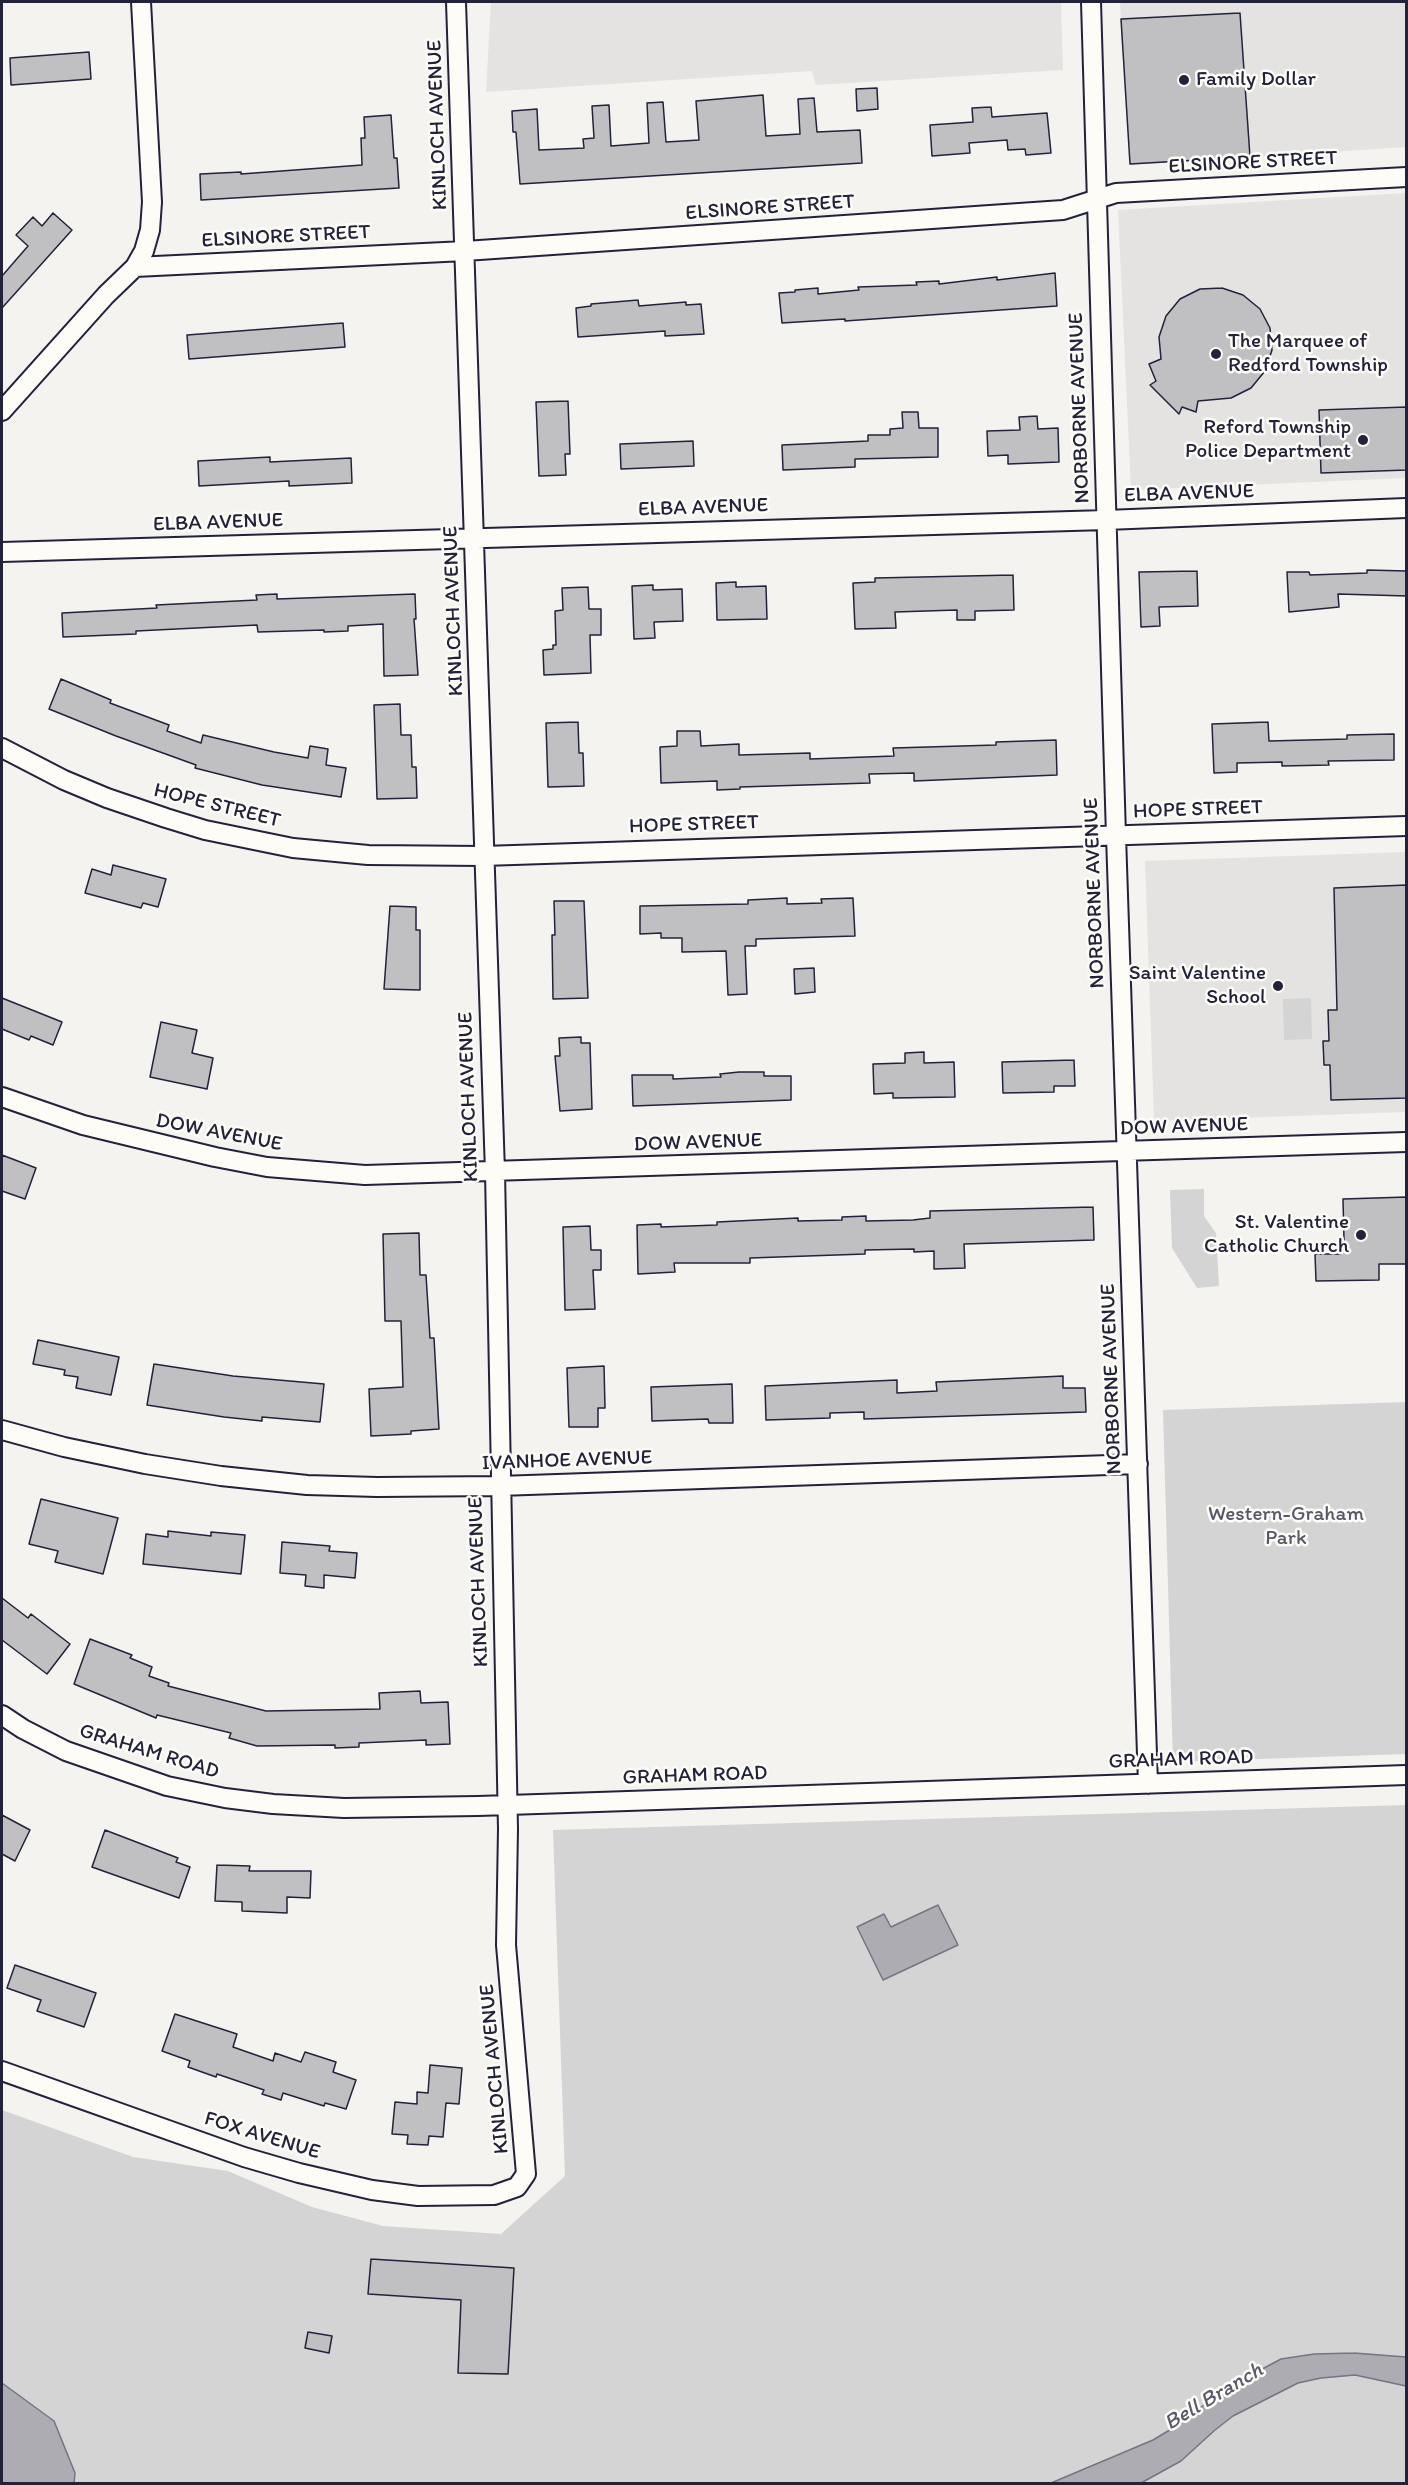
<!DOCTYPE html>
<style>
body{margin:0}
#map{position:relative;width:1408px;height:2485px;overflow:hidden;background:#f4f3ef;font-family:Itim,sans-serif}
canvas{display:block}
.frame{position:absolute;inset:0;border:3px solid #22223b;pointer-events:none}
</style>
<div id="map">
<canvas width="1408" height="2485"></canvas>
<div class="frame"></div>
</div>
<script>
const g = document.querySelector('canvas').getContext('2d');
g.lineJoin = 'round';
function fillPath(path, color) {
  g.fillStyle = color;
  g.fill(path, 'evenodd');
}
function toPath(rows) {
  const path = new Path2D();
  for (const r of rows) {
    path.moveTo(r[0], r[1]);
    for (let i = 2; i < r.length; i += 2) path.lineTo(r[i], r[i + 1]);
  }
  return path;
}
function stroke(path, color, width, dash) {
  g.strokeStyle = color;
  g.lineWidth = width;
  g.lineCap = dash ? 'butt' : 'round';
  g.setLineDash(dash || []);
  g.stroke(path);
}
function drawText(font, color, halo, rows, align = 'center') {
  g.font = font + ' Itim,sans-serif';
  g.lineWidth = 5;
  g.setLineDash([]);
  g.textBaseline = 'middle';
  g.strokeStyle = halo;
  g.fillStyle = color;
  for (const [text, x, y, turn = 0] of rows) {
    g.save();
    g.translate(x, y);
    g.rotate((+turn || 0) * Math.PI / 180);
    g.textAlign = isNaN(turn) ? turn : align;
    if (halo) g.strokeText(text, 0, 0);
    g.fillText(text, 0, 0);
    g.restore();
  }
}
fillPath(toPath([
 [491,2,1061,2,1063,70,816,85,812,71,486,92],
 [1120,2,1406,2,1406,147,1131,165],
 [1406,193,1406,478,1131,490,1118,210],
 [1406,852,1406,1112,1154,1121,1145,861]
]), '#e4e3e2');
fillPath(toPath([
 [1311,998,1312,1039,1284,1040,1283,999],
 [1204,1189,1204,1216,1216,1233,1219,1286,1197,1288,1172,1248,1170,1190],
 [1406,1402,1406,1754,1173,1762,1163,1410],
 [1406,1805,1406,2483,2,2484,2,2110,133,2157,228,2171,312,2207,383,2226,501,2234,565,2176,553,1830]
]), '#d5d4d5');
const water = toPath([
 [938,1905,958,1945,883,1980,857,1927,884,1914,891,1927,938,1905],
 [1354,2353,1406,2357,1406,2386,1355,2375,1321,2378,1298,2383,1233,2416,1215,2430,1181,2461,1141,2483,1051,2483,1153,2440,1188,2419,1217,2393,1281,2359,1314,2354,1354,2353],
 [2,2383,54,2421,75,2473,74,2483,2,2483,2,2383]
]);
fillPath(water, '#acacb2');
stroke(water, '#757582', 1.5);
const building = toPath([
 [1240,13,1250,157,1130,164,1121,19,1240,13],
 [89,52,91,79,11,85,10,58,89,52],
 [877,88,878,109,857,111,856,89,877,88],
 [763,95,766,136,800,134,798,99,814,98,817,132,860,130,862,163,520,184,516,132,513,132,512,111,537,109,539,150,584,148,583,139,594,138,592,106,609,105,611,146,649,143,647,103,663,102,666,142,699,140,696,101,763,95],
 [991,107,992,117,1047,113,1051,153,1026,155,1025,149,1008,150,1007,140,969,143,970,153,932,156,930,125,973,122,972,108,991,107],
 [391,115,394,158,397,158,399,188,201,200,200,174,241,172,241,174,362,165,361,138,365,138,364,117,391,115],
 [53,213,72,230,2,308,2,276,28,246,16,235,33,217,42,226,53,213],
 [1055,273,1057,306,845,321,845,319,782,323,779,293,795,292,795,290,818,288,818,294,859,290,858,287,917,285,916,282,939,281,939,284,997,277,997,280,1055,273],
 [1222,288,1243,295,1260,309,1270,328,1272,350,1265,371,1251,388,1231,398,1198,401,1196,412,1182,407,1179,414,1150,385,1156,381,1149,364,1161,359,1159,337,1166,316,1180,299,1200,289,1222,288],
 [638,300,639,306,686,302,686,305,701,304,704,334,665,336,665,331,578,337,576,308,591,306,591,304,638,300],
 [343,323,345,347,189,359,187,335,343,323],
 [568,401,570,454,565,454,566,475,539,476,536,402,568,401],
 [1407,407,1407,470,1321,473,1319,410,1407,407],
 [902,412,918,412,919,428,938,428,938,457,855,459,855,467,783,470,782,445,868,441,868,435,890,435,890,429,903,428,902,412],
 [1037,416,1038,429,1058,428,1059,462,1008,464,1008,455,988,456,987,431,1020,430,1019,417,1037,416],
 [693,441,694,466,621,469,620,444,693,441],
 [270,457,270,462,351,458,352,483,289,486,289,481,199,486,198,461,270,457],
 [1367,570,1407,571,1407,596,1338,594,1339,607,1289,612,1287,572,1309,572,1310,575,1367,573,1367,570],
 [1197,571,1198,606,1159,607,1160,626,1141,627,1139,572,1197,571],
 [1013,575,1014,610,975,611,975,620,957,620,957,610,895,612,896,628,855,629,853,583,875,582,875,578,1013,575],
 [736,582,736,587,766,586,767,619,717,620,716,583,736,582],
 [653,585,653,590,682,589,683,621,654,622,655,638,634,639,632,586,653,585],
 [588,587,589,609,601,609,601,635,590,635,591,673,544,675,543,650,553,649,553,645,556,645,555,611,563,610,562,588,588,587],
 [277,594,277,599,415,594,416,619,414,619,418,675,384,676,383,624,348,626,348,631,324,632,324,630,258,632,257,625,136,631,136,634,63,637,62,613,157,608,156,605,257,600,256,595,277,594],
 [61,679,111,700,110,703,169,725,167,731,201,743,203,735,274,752,308,758,310,746,328,749,326,765,346,768,341,797,262,785,195,768,196,765,116,736,49,709,61,679],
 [400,704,401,735,411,735,412,767,416,767,417,798,377,799,374,705,400,704],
 [578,722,579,753,583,753,584,786,548,787,546,723,578,722],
 [1268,722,1269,741,1347,739,1347,735,1394,734,1394,760,1328,761,1329,765,1282,766,1282,762,1237,763,1237,772,1214,773,1212,724,1268,722],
 [677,731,700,731,701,746,739,744,739,755,810,753,810,759,894,756,893,748,996,745,996,742,1056,740,1057,775,914,781,914,773,869,774,870,783,740,787,740,789,717,790,717,781,661,783,660,747,677,746,677,731],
 [113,865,166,879,158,907,143,903,141,908,85,893,92,869,111,875,113,865],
 [1407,885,1407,1098,1331,1100,1330,1065,1324,1065,1323,1041,1329,1041,1328,1010,1337,1010,1334,888,1407,885],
 [787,898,787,904,822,903,821,899,853,898,855,936,756,939,756,946,745,946,747,994,728,995,726,951,682,952,682,938,661,938,661,933,640,934,640,906,748,904,748,900,787,898],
 [554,901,584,901,588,998,553,999,552,935,555,935,554,901],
 [390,906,416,907,416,930,420,930,420,990,384,989,390,906],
 [814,968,815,992,795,994,794,969,814,968],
 [2,998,62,1022,53,1045,31,1036,29,1040,2,1029,2,998],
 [161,1022,197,1030,192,1053,213,1058,207,1089,150,1077,161,1022],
 [581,1037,581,1043,590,1043,592,1109,560,1111,555,1056,560,1056,559,1038,581,1037],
 [924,1052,924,1063,954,1062,955,1097,893,1098,893,1093,874,1094,873,1064,905,1063,905,1053,924,1052],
 [1074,1060,1075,1086,1054,1086,1054,1092,1003,1093,1002,1062,1074,1060],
 [739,1072,764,1072,764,1076,791,1076,791,1100,633,1106,632,1075,673,1075,673,1079,721,1077,720,1074,739,1072],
 [2,1155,36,1168,25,1199,2,1191,2,1155],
 [1407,1197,1407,1264,1379,1264,1379,1280,1316,1281,1315,1254,1341,1254,1341,1241,1344,1241,1343,1199,1407,1197],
 [1093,1207,1094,1240,964,1244,965,1268,934,1269,934,1251,914,1252,914,1249,865,1250,865,1254,750,1258,750,1263,674,1263,675,1272,638,1274,637,1225,661,1224,661,1227,717,1225,717,1222,798,1218,798,1221,842,1220,842,1217,866,1216,866,1221,913,1220,930,1218,930,1211,1093,1207],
 [590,1226,591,1250,601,1250,601,1270,593,1270,595,1309,565,1310,563,1227,590,1226],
 [419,1233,420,1275,426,1275,430,1338,434,1338,439,1429,411,1431,411,1434,371,1436,369,1389,403,1387,401,1321,385,1321,383,1234,419,1233],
 [38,1340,119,1357,111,1395,76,1388,78,1377,64,1375,65,1370,33,1364,38,1340],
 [154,1364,233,1376,324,1384,320,1422,262,1417,262,1421,224,1417,147,1405,154,1364],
 [604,1366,605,1408,598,1408,598,1427,569,1427,567,1368,604,1366],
 [1063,1376,1063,1388,1085,1388,1086,1412,864,1419,864,1412,830,1413,830,1418,766,1420,765,1386,897,1380,897,1393,937,1391,936,1382,1063,1376],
 [732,1384,733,1423,709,1423,708,1419,652,1421,651,1387,732,1384],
 [41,1499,118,1518,103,1574,55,1562,58,1551,29,1544,41,1499],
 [168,1531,211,1536,211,1532,245,1535,241,1574,143,1564,146,1534,168,1537,168,1531],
 [282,1542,330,1546,329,1551,357,1553,355,1578,324,1575,324,1588,305,1586,306,1575,280,1573,282,1542],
 [2,1598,28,1618,31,1614,70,1644,47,1674,2,1640,2,1598],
 [90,1639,132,1655,130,1658,152,1667,149,1676,169,1683,168,1686,266,1711,380,1709,379,1693,420,1691,421,1703,448,1702,450,1744,426,1745,426,1740,359,1743,359,1747,335,1748,335,1745,257,1746,229,1738,231,1733,157,1715,156,1718,74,1684,90,1639],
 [2,1815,30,1830,15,1861,2,1854,2,1815],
 [105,1830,178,1858,176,1862,190,1867,179,1898,92,1867,105,1830],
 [217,1865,250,1866,249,1871,311,1871,310,1898,287,1897,287,1913,242,1911,242,1902,215,1901,217,1865],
 [15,1965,96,1993,84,2027,37,2011,41,2000,7,1988,15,1965],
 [175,2014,237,2034,233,2047,273,2061,275,2053,301,2062,305,2052,336,2062,333,2072,356,2080,346,2109,325,2103,324,2106,283,2093,281,2100,262,2094,264,2090,217,2074,216,2077,188,2067,190,2061,162,2051,175,2014],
 [430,2065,462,2068,459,2104,446,2103,443,2137,429,2136,428,2145,407,2144,408,2135,392,2134,395,2102,417,2104,417,2092,428,2093,430,2065],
 [371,2259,514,2268,508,2374,458,2373,461,2300,368,2294,371,2259],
 [308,2332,332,2336,329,2353,305,2348,308,2332]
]);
fillPath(building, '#c0bfc2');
stroke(building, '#22223b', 1.5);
const street = toPath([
 [1091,2,1116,836,1148,1784],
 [135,267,465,251,1063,210,1116,193,1406,177],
 [2,411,106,295,135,267,144,251,150,230,152,202,141,2],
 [2,552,1106,520,1406,508],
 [2,748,64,780,107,798,166,818,205,830,293,848,368,855,483,856,1406,826],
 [2,1097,83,1125,215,1157,267,1167,365,1175,1406,1142],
 [2,1430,64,1447,145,1464,221,1476,307,1485,377,1487,499,1486,1138,1464],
 [2,1715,23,1729,66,1751,167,1786,225,1798,273,1804,344,1808,478,1806,1406,1775],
 [2,2071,244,2157,299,2173,372,2190,418,2196,494,2195,517,2187,526,2174,506,1945,508,1829,495,1172,456,2]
]);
stroke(street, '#22223b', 22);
stroke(street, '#fdfcf7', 18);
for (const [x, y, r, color] of [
 [1184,80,6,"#22223b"],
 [1216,354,6,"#22223b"],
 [1363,440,6,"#22223b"],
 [1278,986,6,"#22223b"],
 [1361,1235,6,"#22223b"]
]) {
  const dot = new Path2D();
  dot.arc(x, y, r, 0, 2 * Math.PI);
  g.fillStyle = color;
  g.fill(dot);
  stroke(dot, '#fdfcf7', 2);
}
drawText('21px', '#22223b', '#fdfcf7', [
 ["Family Dollar",1196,80,"left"],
 ["The Marquee of",1228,342,"left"],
 ["Redford Township",1228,366,"left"],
 ["Reford Township",1351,428],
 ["Police Department",1351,452],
 ["Saint Valentine",1266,974],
 ["School",1266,998],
 ["St. Valentine",1349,1223],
 ["Catholic Church",1349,1247]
], 'right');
drawText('21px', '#22223b', '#fdfcf7', [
 ["KINLOCH AVENUE",438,125,-92],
 ["ELSINORE STREET",1253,163,-3],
 ["ELSINORE STREET",770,208,-4],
 ["ELSINORE STREET",286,237,-3],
 ["NORBORNE AVENUE",1080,408,-92],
 ["ELBA AVENUE",1189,494,-2],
 ["ELBA AVENUE",703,508,-2],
 ["ELBA AVENUE",218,523,-2],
 ["KINLOCH AVENUE",454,611,-92],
 ["HOPE STREET",217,806,14],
 ["HOPE STREET",1198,810,-2],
 ["HOPE STREET",694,825,-2],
 ["NORBORNE AVENUE",1095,893,-92],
 ["KINLOCH AVENUE",469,1097,-92],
 ["DOW AVENUE",1184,1127,-2],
 ["DOW AVENUE",219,1133,11],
 ["DOW AVENUE",698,1143,-2],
 ["NORBORNE AVENUE",1112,1379,-92],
 ["IVANHOE AVENUE",567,1461,-2],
 ["KINLOCH AVENUE",479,1582,-92],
 ["GRAHAM ROAD",149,1752,17],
 ["GRAHAM ROAD",1181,1760,-2],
 ["GRAHAM ROAD",695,1776,-2],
 ["KINLOCH AVENUE",495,2069,-95],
 ["FOX AVENUE",262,2136,17]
]);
drawText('21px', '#585769', '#fdfcf7', [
 ["Western-Graham",1286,1515],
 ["Park",1286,1539]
]);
drawText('italic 22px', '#59596b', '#fdfcf7', [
 ["Bell Branch",1214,2397,-31]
]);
</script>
